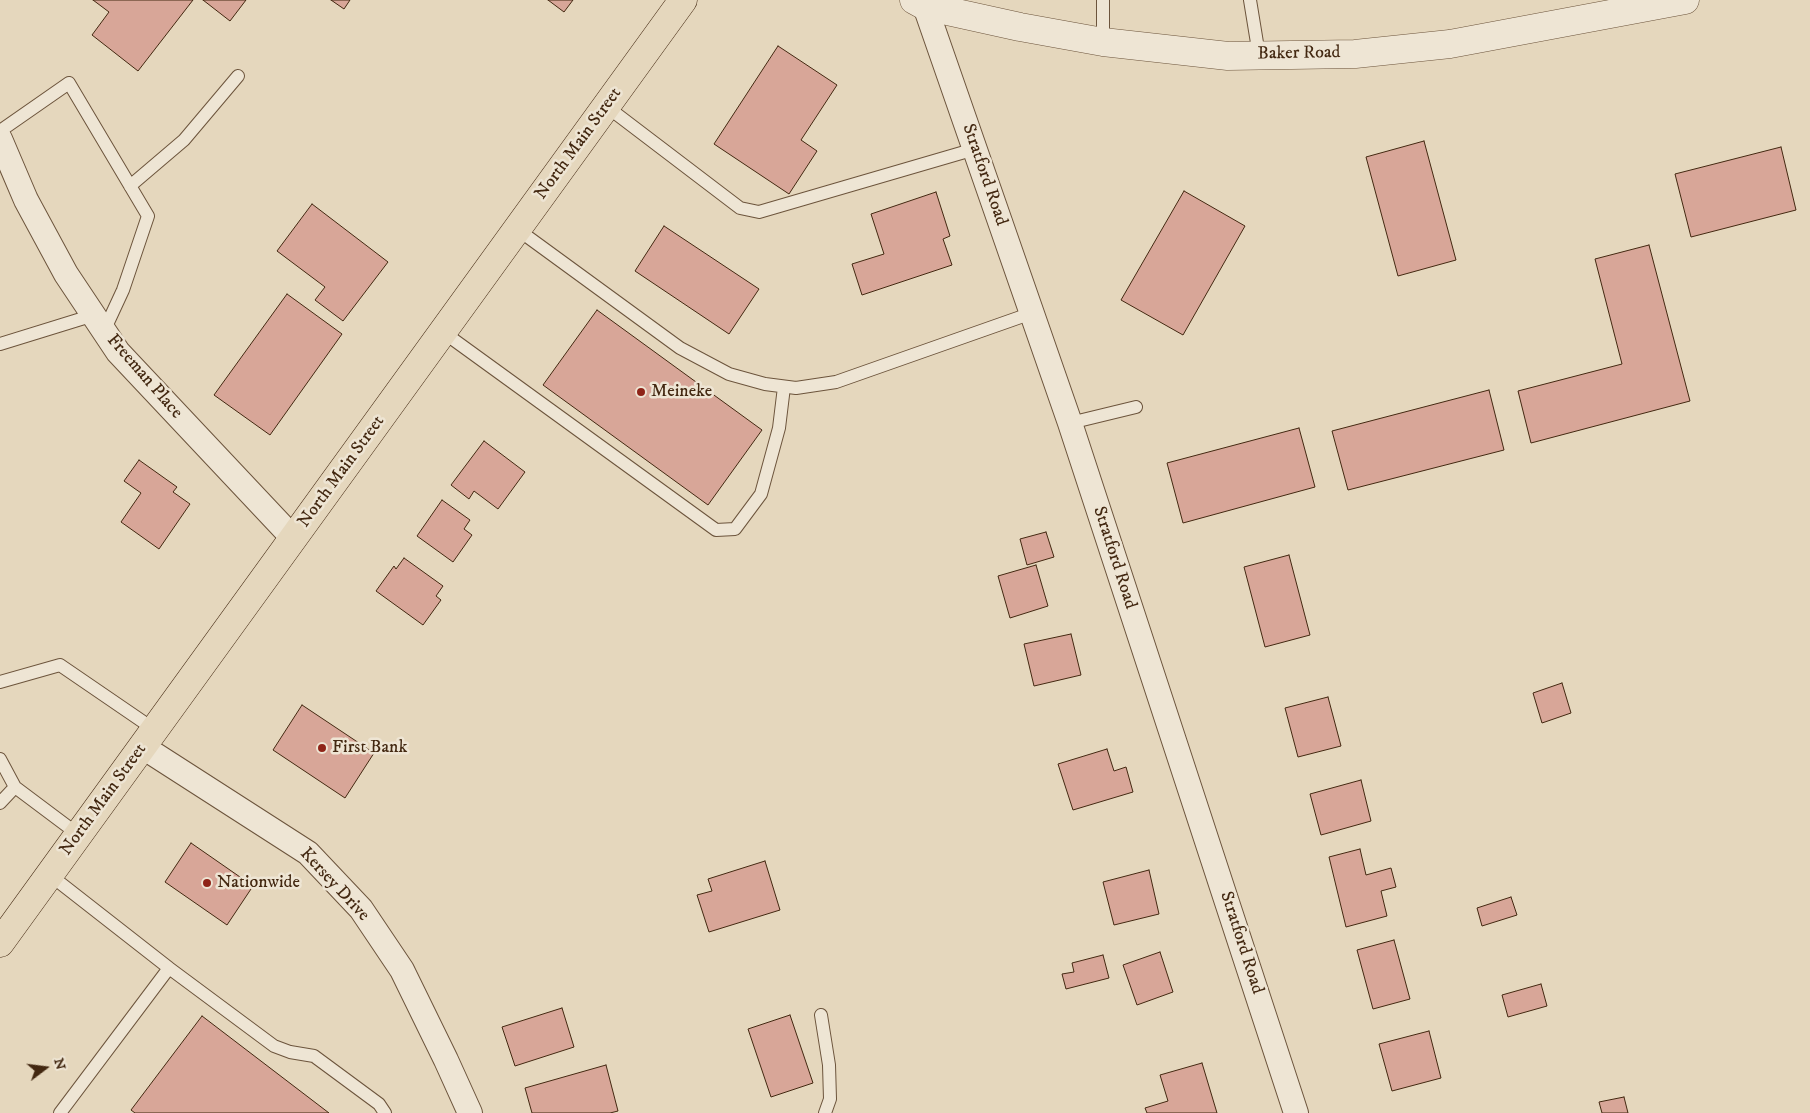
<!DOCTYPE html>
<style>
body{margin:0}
#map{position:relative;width:1810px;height:1113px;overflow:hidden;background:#e5d7bd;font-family:"IM FELL DW Pica",serif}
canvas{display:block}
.north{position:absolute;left:20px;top:1043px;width:50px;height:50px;-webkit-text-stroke:4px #eee5d4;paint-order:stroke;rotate:75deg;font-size:14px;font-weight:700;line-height:20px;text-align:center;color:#432811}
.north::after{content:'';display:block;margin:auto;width:18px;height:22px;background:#432811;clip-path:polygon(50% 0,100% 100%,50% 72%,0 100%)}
</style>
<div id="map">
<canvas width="1810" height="1113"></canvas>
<div class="north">N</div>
</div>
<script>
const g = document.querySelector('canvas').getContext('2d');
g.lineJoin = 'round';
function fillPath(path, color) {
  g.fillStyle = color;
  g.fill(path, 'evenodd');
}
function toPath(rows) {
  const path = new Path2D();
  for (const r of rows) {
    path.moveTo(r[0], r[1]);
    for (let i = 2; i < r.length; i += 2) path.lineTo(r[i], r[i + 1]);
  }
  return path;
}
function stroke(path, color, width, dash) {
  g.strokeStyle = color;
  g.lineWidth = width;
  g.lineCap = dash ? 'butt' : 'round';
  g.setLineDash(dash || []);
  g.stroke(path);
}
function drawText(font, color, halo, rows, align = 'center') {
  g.font = font + ' "IM FELL DW Pica",serif';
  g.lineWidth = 5;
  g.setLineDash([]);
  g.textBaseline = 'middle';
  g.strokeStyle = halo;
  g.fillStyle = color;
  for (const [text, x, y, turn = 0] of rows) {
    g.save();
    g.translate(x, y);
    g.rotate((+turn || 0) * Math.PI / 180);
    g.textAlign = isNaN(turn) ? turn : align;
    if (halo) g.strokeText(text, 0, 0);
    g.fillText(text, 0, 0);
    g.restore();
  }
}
const building = toPath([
 [93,0,193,0,138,71,92,35,109,12,93,0],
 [203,0,246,0,230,21,203,0],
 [331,0,350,0,344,9,331,0],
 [548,0,573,0,564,12,548,0],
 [778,46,837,85,801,140,817,151,789,194,714,144,778,46],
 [1424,141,1456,260,1398,276,1366,157,1424,141],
 [1781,147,1796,210,1691,237,1675,174,1781,147],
 [1184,191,1245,226,1183,335,1121,300,1184,191],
 [936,192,950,236,943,239,952,265,862,295,852,264,884,254,871,214,936,192],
 [312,204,388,262,343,321,315,300,325,287,277,251,312,204],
 [664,226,759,289,729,334,635,271,664,226],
 [1649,245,1690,401,1531,443,1518,391,1622,364,1595,259,1649,245],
 [287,294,342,334,270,435,214,395,287,294],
 [597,310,762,430,708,505,543,385,597,310],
 [1489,390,1504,450,1348,490,1332,431,1489,390],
 [1299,428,1315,487,1183,523,1167,463,1299,428],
 [484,441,525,472,498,509,474,491,469,499,451,485,484,441],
 [139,460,177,487,173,492,190,504,159,549,121,522,141,493,124,481,139,460],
 [442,500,470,520,464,529,472,535,453,562,417,536,442,500],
 [1046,532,1054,557,1027,565,1020,539,1046,532],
 [1289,555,1310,635,1265,647,1244,567,1289,555],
 [404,558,443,586,436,596,441,600,423,625,376,591,394,566,396,569,404,558],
 [1036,565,1048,606,1010,618,998,576,1036,565],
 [1071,634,1081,675,1034,686,1024,644,1071,634],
 [1562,683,1571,713,1542,723,1533,693,1562,683],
 [1328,697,1341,746,1298,757,1285,708,1328,697],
 [302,705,374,753,345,798,273,750,302,705],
 [1107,749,1114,771,1126,767,1133,792,1073,810,1058,764,1107,749],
 [1361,780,1371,821,1321,835,1310,794,1361,780],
 [191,843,253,886,227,925,165,882,191,843],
 [1360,849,1366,875,1391,868,1396,887,1381,891,1387,916,1346,927,1329,857,1360,849],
 [765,861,780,910,709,932,697,895,712,891,708,879,765,861],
 [1149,870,1159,914,1114,925,1103,882,1149,870],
 [1511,897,1517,915,1482,926,1477,908,1511,897],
 [1394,940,1410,999,1373,1009,1357,950,1394,940],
 [1160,952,1173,992,1137,1005,1123,965,1160,952],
 [1103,955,1109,978,1066,989,1062,974,1074,972,1072,963,1103,955],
 [1541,984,1547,1006,1508,1017,1502,995,1541,984],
 [562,1008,574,1047,515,1066,502,1027,562,1008],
 [790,1015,813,1083,771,1097,748,1029,790,1015],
 [202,1016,329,1113,135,1113,131,1110,202,1016],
 [1429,1031,1441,1078,1392,1091,1379,1044,1429,1031],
 [1202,1063,1217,1113,1147,1113,1145,1108,1168,1101,1160,1075,1202,1063],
 [606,1065,618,1111,610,1113,532,1113,525,1088,606,1065],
 [1624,1097,1628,1113,1602,1113,1599,1102,1624,1097]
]);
fillPath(building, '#d8a698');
stroke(building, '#432811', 1);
const service = toPath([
 [1103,0,1103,42],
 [1250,0,1259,55],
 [606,106,740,208,759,212,975,149],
 [0,131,69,83,148,216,123,290,104,331],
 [130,186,184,140,238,76],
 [517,229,680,348,729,374,765,384,796,388,836,382,1032,313],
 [443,332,716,530,735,529,761,494,779,428,784,387],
 [0,344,94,315],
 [1070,423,1136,407],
 [0,682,60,665,155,730],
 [0,759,15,787,79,835],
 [0,803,15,787],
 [50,875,169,968,60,1113],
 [169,968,274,1046,290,1052,314,1056,379,1104,385,1113],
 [821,1015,829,1065,830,1099,825,1113]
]);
const minor = toPath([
 [925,6,1070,423,1296,1113],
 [0,139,26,200,66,274,118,352,293,538],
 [143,747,308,853,361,909,402,970,446,1060,470,1113]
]);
const tertiary = toPath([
 [914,0,925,6,1020,27,1103,42,1228,56,1355,54,1450,44,1685,0]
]);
const primary = toPath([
 [0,943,683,0]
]);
stroke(service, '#6c543c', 14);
stroke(minor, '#6c543c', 26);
stroke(tertiary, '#6c543c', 29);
stroke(primary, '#432811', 29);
stroke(service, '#eee5d4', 12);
stroke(minor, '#eee5d4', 24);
stroke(tertiary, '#eee5d4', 28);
stroke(primary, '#e5d7bd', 28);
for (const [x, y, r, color] of [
 [641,392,5,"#8f2418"],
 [322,748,5,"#8f2418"],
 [207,883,5,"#8f2418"]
]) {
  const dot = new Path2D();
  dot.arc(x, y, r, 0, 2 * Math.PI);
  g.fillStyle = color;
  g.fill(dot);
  stroke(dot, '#eee5d4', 2);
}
drawText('18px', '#432811', '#eee5d4', [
 ["Baker Road",1299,54,-1],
 ["North Main Street",579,144,-54],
 ["Stratford Road",984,175,71],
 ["Freeman Place",144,377,49],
 ["North Main Street",342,472,-54],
 ["Stratford Road",1114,558,72],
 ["North Main Street",104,800,-54],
 ["Kersey Drive",334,885,47],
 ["Stratford Road",1241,943,72]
]);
drawText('18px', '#432811', '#eee5d4', [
 ["Meineke",651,392],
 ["First Bank",332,748],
 ["Nationwide",217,883]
], 'left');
</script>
